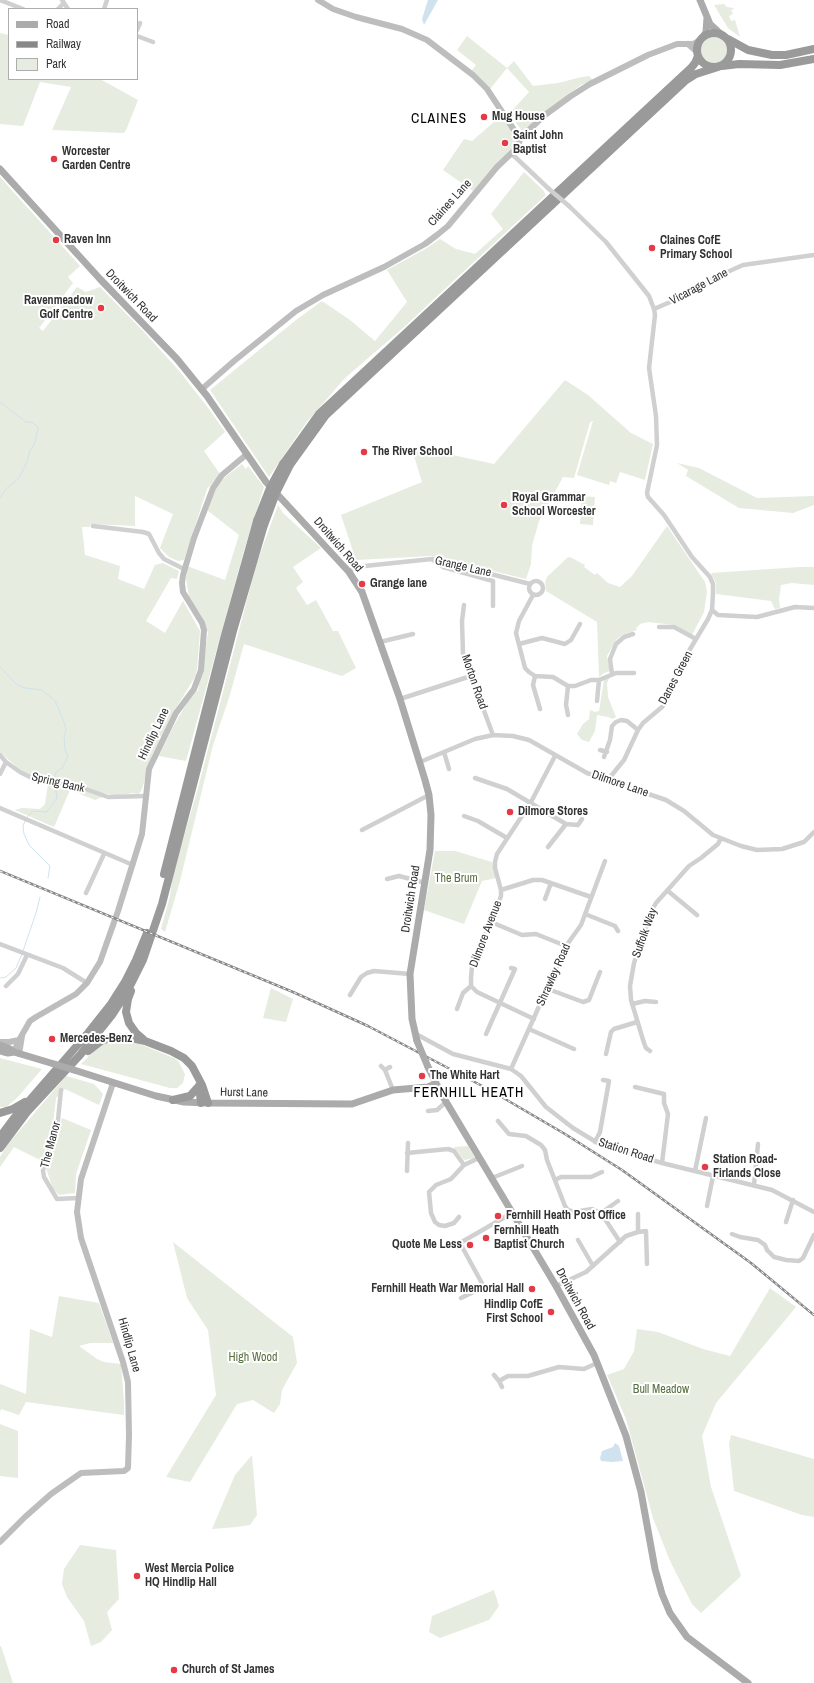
<!DOCTYPE html>
<style>
body{margin:0}
#map{position:relative;width:814px;height:1683px;overflow:hidden;background:#fff;font-family:"Archivo Narrow",sans-serif}
canvas{display:block}
.legend{position:absolute;left:8px;top:8px;width:130px;height:72px;box-sizing:border-box;background:#fff;border:1px solid #adadad;margin:0;padding:5px 7px;list-style:none;font-size:12px;color:#333}
.legend li{display:flex;align-items:center;gap:8px;height:20px}
.legend b{width:20px;border:1px solid #adadad}
</style>
<div id="map">
<canvas width="814" height="1683"></canvas>
<ul class="legend">
<li><b style="height:5px;background:#ababab"></b>Road</li>
<li><b style="height:5px;background:#888"></b>Railway</li>
<li><b style="height:11px;background:#e6ecdf"></b>Park</li>
</ul>
</div>
<script>
const g = document.querySelector('canvas').getContext('2d');
g.lineJoin = 'round';
function fillPath(path, color) {
  g.fillStyle = color;
  g.fill(path, 'evenodd');
}
function toPath(rows) {
  const path = new Path2D();
  for (const r of rows) {
    if (r.length === 3) {
      path.moveTo(r[0] + r[2], r[1]);
      path.arc(r[0], r[1], r[2], 0, 2 * Math.PI);
      continue;
    }
    path.moveTo(r[0], r[1]);
    for (let i = 2; i < r.length; i += 2) path.lineTo(r[i], r[i + 1]);
  }
  return path;
}
function stroke(path, color, width, dash) {
  g.strokeStyle = color;
  g.lineWidth = width;
  g.lineCap = dash ? 'butt' : 'round';
  g.setLineDash(dash || []);
  g.stroke(path);
}
function drawText(font, color, halo, rows, align = 'center') {
  g.font = font + ' "Archivo Narrow",sans-serif';
  g.lineWidth = 4;
  g.setLineDash([]);
  g.textBaseline = 'middle';
  g.strokeStyle = halo;
  g.fillStyle = color;
  for (const [text, x, y, turn = 0] of rows) {
    g.save();
    g.translate(x, y);
    g.rotate((+turn || 0) * Math.PI / 180);
    g.textAlign = isNaN(turn) ? turn : align;
    if (halo) g.strokeText(text, 0, 0);
    g.fillText(text, 0, 0);
    g.restore();
  }
}
fillPath(toPath([
 [724,4,727,7,733,8,734,9,731,10,733,14,729,16,731,21,735,20,740,37,728,28,714,5],
 [0,33,9,35,9,79,100,79,138,100,127,128,124,133,52,130,71,87,40,82,23,126,0,124],
 [714,50,15],
 [467,36,507,68,514,61,533,86,558,83,582,77,589,76,593,80,581,85,549,109,523,132,509,114,529,92,507,68,490,89,472,70,476,65,457,50],
 [502,115,512,131,516,141,514,148,499,161,473,191,443,170,464,139,472,141],
 [524,172,543,190,546,195,403,328,345,378,306,423,269,477,210,390,296,320,322,301,350,320,375,341,407,302,387,270,427,248,440,239,456,249,475,254,503,229,491,214],
 [0,177,80,266,68,277,73,283,39,328,43,331,77,287,86,292,100,287,144,332,180,372,209,409,225,432,204,451,220,474,207,489,184,560,178,561,169,557,160,548,173,514,135,496,135,526,91,524,90,527,82,527,85,555,120,566,118,579,144,589,155,565,163,563,179,571,177,579,171,578,146,621,165,633,183,601,200,631,197,670,195,677,174,711,166,730,152,755,142,789,139,794,130,793,130,794,115,795,102,793,102,797,95,800,70,790,54,827,15,810,22,808,40,809,45,804,48,784,19,769,0,752],
 [565,380,588,395,631,433,653,444,645,480,620,472,616,483,610,481,609,485,577,475,593,421,590,422,574,478,563,477,539,521,532,546,531,564,526,579,431,556,356,560,341,515,422,482,411,446,494,464],
 [677,463,699,468,757,498,814,496,814,505,793,513,739,508,686,476,688,470],
 [242,464,246,469,248,466,264,487,245,547,186,761,159,756,172,729,193,692,198,691,208,633,201,616,189,597,186,579,187,566,225,580,239,535,207,510,214,490,224,478],
 [582,496,595,497,593,525,580,524],
 [278,505,283,513,321,548,293,567,303,582,296,588,307,605,316,600,333,631,338,631,356,668,342,676,244,644,229,698,213,745,180,881,165,932,161,929,170,896,173,874,198,788,256,565],
 [667,526,705,582,707,592,704,612,692,635,675,625,648,622,640,624,636,628,637,630,622,635,616,640,607,656,610,671,604,673,599,677,597,622,546,591,545,582,547,577,567,558,570,557,585,565,584,567,595,575,597,573,608,583,620,587,632,576],
 [800,567,814,567,814,585,792,583,781,585,779,599,780,608,775,609,771,601,716,594,716,583,711,573],
 [610,677,607,683,608,697,616,717,613,719,608,717,597,715,595,731,589,742,582,740,577,734,583,724,589,719,590,710,595,712,599,711,604,680],
 [435,851,455,851,492,862,496,878,482,881,464,924,424,910],
 [271,988,293,999,286,1022,263,1018],
 [113,1040,132,1041,174,1058,178,1061,185,1074,183,1083,177,1088,170,1088,81,1064,100,1045],
 [0,1058,42,1069,17,1098,6,1107,0,1107],
 [66,1076,94,1084,103,1094,99,1105,65,1089,56,1098,53,1124,42,1161,14,1147,0,1167,0,1157,8,1144],
 [62,1118,91,1130,76,1174,75,1193,59,1195,53,1189,46,1168],
 [468,1146,475,1158,464,1160,454,1147],
 [173,1242,293,1337,297,1363,282,1390,280,1404,274,1413,253,1400,237,1404,190,1482,166,1477,216,1395,208,1330,187,1298],
 [770,1288,796,1307,716,1403,702,1436,711,1487,741,1576,701,1613,692,1604,670,1561,653,1518,626,1419,607,1375,624,1369,634,1351,637,1329,658,1332,703,1349,730,1356],
 [59,1296,99,1303,113,1343,90,1343,79,1346,97,1359,104,1362,121,1364,124,1402,124,1415,26,1402,19,1415,1,1409,0,1412,0,1384,26,1394,30,1329,52,1337],
 [0,1424,18,1431,18,1478,0,1476],
 [731,1435,814,1459,814,1517,802,1515,734,1491,729,1444],
 [252,1455,257,1515,250,1525,237,1527,212,1529,235,1475],
 [80,1545,116,1550,119,1599,107,1612,112,1630,101,1642,91,1646,84,1621,67,1597,62,1584,64,1569],
 [494,1590,499,1606,489,1620,440,1638,429,1632,432,1616],
 [0,1646,1,1646,13,1683,0,1683]
]), '#e6ecdf');
fillPath(toPath([
 [428,0,438,0,424,25,422,19],
 [615,1443,619,1446,623,1461,612,1462,601,1461,600,1458,602,1451,613,1447]
]), '#cfe2ee');
stroke(toPath([
 [0,402,26,422,31,422,37,426,38,429,34,445,30,450,27,462,19,478,6,489,0,498],
 [0,667,16,684,25,688,42,690,55,701,58,707,65,725,66,732,64,735,65,749,68,757,62,768,56,772,54,780],
 [27,817,33,811,47,812,57,798,55,785],
 [25,821,23,826,24,834,29,845,50,866,48,878],
 [23,951,36,913,40,897],
 [0,978,6,977,16,968,22,954]
]), '#cfe2ee', 1);
stroke(toPath([
 [0,0,23,9],
 [62,0,68,9],
 [58,9,63,4],
 [104,9,107,0],
 [137,30,140,23],
 [137,36,153,42],
 [512,154,549,189],
 [569,206,606,242,649,296,654,309,655,315,649,368,656,416,657,445,647,493,648,497,664,515,692,557,710,577,713,584,713,593,712,610,708,619,680,666,666,702,662,707,643,723,638,730,624,760,611,776,609,781],
 [654,309,691,293,714,278,743,265,814,255],
 [93,526,143,532,149,534,159,553,164,559,184,569],
 [433,560,443,567,493,581,493,606],
 [349,572,355,567,432,559,530,584],
 [536,588,7],
 [533,595,519,621,516,633,525,668,529,672,535,676,553,677,568,686,575,686,591,680,599,680,616,673,634,673],
 [464,605,462,621,463,654,493,735],
 [712,610,718,615,757,617,795,607,814,608],
 [659,627,674,627,696,639],
 [380,642,413,634],
 [519,644,542,638,565,644,571,640,580,624],
 [612,674,610,659,616,644,624,637,633,634],
 [535,676,533,685,540,709],
 [400,699,471,676],
 [597,701,599,680],
 [568,715,566,705,568,686],
 [600,750,607,752],
 [444,752,449,769],
 [0,755,6,762,20,772,38,781,77,786,108,797,147,796],
 [604,757,610,740,612,726,616,722,621,720,627,721,638,730],
 [420,762,475,739,493,735,513,736,529,740,587,773,666,800,684,811,713,835,741,846,757,850,782,849,804,842,814,832],
 [0,774,6,762],
 [475,778,507,789,566,824],
 [0,808,133,865],
 [464,816,478,821,507,838],
 [362,830,429,795],
 [548,847,566,824,578,825,582,819],
 [387,879,399,876,426,883],
 [501,890,533,880,542,880,591,897],
 [668,891,697,915],
 [86,893,104,854],
 [545,899,551,883],
 [585,914,615,926,618,931],
 [491,922,522,935,536,934,566,946],
 [0,944,63,968,87,983],
 [6,986,18,974,27,955],
 [548,989,583,1002,589,1000,600,972],
 [350,995,361,977,367,973,374,971,410,974],
 [632,1004,645,1001,656,1002],
 [457,1009,463,993,471,986],
 [534,1019,477,992,471,986,471,978,472,966,491,922,501,896,501,890,495,868,495,862,497,854,531,802,555,756],
 [529,1029,574,1049],
 [416,1034,453,1054,511,1069,521,1076,546,1107,573,1128,601,1145,662,1163,772,1190,814,1212],
 [486,1034,515,969,511,968],
 [650,1051,646,1048,644,1043,631,1000,630,986,634,963,651,912,656,903,689,866,701,858,718,844,721,838],
 [606,1054,611,1032,614,1029,637,1022],
 [381,1066,385,1070,390,1067],
 [511,1069,566,946,581,925,605,861],
 [385,1070,393,1090],
 [635,1087,664,1094,664,1103,668,1114,662,1163],
 [61,1090,58,1120,44,1165,43,1171,44,1177,57,1199,78,1198],
 [428,1111,437,1110,446,1102],
 [498,1121,509,1134,526,1136,541,1145,545,1150,547,1160,565,1206,568,1210,574,1212,592,1209,601,1213,620,1242],
 [595,1142,600,1132,609,1081,603,1080],
 [407,1153,448,1149,454,1151,464,1165],
 [407,1171,408,1143],
 [695,1171,706,1118],
 [492,1178,522,1166],
 [555,1180,561,1177,591,1177,602,1172],
 [754,1185,758,1144],
 [707,1206,713,1176],
 [601,1213,618,1201],
 [638,1214,638,1232,646,1231,647,1264],
 [459,1217,454,1223,445,1226,439,1225,435,1222,431,1213,429,1192,436,1185,451,1179,464,1165,479,1158],
 [786,1222,793,1200],
 [732,1234,740,1237,758,1240,765,1245,767,1250,774,1257,786,1260,799,1261,803,1258,814,1235],
 [578,1240,593,1266],
 [556,1286,586,1272,626,1236,638,1232],
 [484,1287,500,1288],
 [461,1298,484,1287,460,1243,512,1213],
 [494,1375,499,1381,502,1387],
 [499,1381,508,1376,528,1376,559,1367,584,1369,597,1363]
]), '#d0d0d0', 4.5);
stroke(toPath([
 [318,0,333,9,356,17,402,29,427,40,473,75,487,89,520,139],
 [688,44,697,52],
 [202,389,234,361,296,311,323,295,384,267,425,244,437,235,448,226,497,167,518,147,520,139,530,129,545,115,571,96,590,84,648,55,677,44,693,44,700,40],
 [0,1042,9,1042,19,1040],
 [14,1052,19,1040,30,1021,36,1017,76,994,87,983,100,962,118,911,142,834,149,769,176,713,194,689,201,670,204,630,202,623,183,592,182,583,183,575,194,538,213,488,222,475,247,454],
 [19,1054,22,1036],
 [0,1542,25,1517,51,1494,81,1473,124,1471,128,1468,129,1435,128,1382,123,1362,81,1238,77,1212,81,1179,113,1083]
]), '#bdbdbd', 6);
stroke(toPath([
 [700,0,710,24,723,36],
 [703,37,706,32,707,18],
 [0,169,100,279,177,359,207,396,266,482,349,572,362,592,400,699,425,780,429,795,431,815,430,850,410,974,412,1019,417,1041],
 [0,1045,10,1049,14,1052,54,1064],
 [0,1051,8,1053,14,1052],
 [428,1067,442,1095,556,1286,594,1355,626,1436,641,1492,655,1569,662,1594,670,1613,687,1637,748,1683],
 [74,1070,156,1096,184,1102,208,1103,352,1104,393,1090,428,1087,435,1084]
]), '#ababab', 7);
stroke(toPath([
 [714,50,17],
 [728,39,748,50,772,55,786,55,814,49],
 [722,66,739,64,780,65,814,59],
 [283,464,319,414,691,68,695,63,698,56],
 [290,465,326,415,685,81,696,74,718,67],
 [164,874,225,635,257,521],
 [131,991,128,999,126,1012,129,1023,136,1033,143,1039],
 [88,1051,101,1041,111,1038,127,1037,145,1041,171,1051,184,1058,192,1066,202,1085,208,1103],
 [199,1086,201,1103],
 [173,1100,190,1096,199,1086],
 [0,1113,13,1109,25,1102],
 [0,1137,15,1117,88,1033,111,1004,125,982,136,960,147,933],
 [0,1148,27,1112,80,1055,112,1015,128,990,143,960,162,904,233,631,264,525]
]), '#9a9a9a', 8);
const rail = toPath([
 [0,871,293,992,368,1026,488,1089,565,1134,622,1170,751,1263,814,1315]
]);
stroke(rail, '#888', 2.5);
stroke(rail, '#fff', 1, [3]);
stroke(toPath([
 [549,189,569,206]
]), '#d0d0d0', 4.5);
stroke(toPath([
 [417,1041,428,1067],
 [54,1064,74,1070]
]), '#ababab', 7);
stroke(toPath([
 [257,521,270,488,283,464],
 [264,525,276,493,290,465]
]), '#9a9a9a', 8);
for (const [x, y, r, color] of [
 [484,117,4,"#e63946"],
 [505,143,4,"#e63946"],
 [54,159,4,"#e63946"],
 [56,240,4,"#e63946"],
 [652,248,4,"#e63946"],
 [101,308,4,"#e63946"],
 [364,452,4,"#e63946"],
 [504,505,4,"#e63946"],
 [362,584,4,"#e63946"],
 [510,812,4,"#e63946"],
 [52,1039,4,"#e63946"],
 [422,1076,4,"#e63946"],
 [705,1167,4,"#e63946"],
 [498,1216,4,"#e63946"],
 [486,1238,4,"#e63946"],
 [470,1245,4,"#e63946"],
 [532,1289,4,"#e63946"],
 [551,1312,4,"#e63946"],
 [137,1576,4,"#e63946"],
 [174,1670,4,"#e63946"]
]) {
  const dot = new Path2D();
  dot.arc(x, y, r, 0, 2 * Math.PI);
  g.fillStyle = color;
  g.fill(dot);
  stroke(dot, '#fff', 1.5);
}
drawText('bold 12px', '#333', '#fff', [
 ["Mug House",492,117],
 ["Saint John",513,136],
 ["Baptist",513,150],
 ["Worcester",62,152],
 ["Garden Centre",62,166],
 ["Raven Inn",64,240],
 ["Claines CofE",660,241],
 ["Primary School",660,255],
 ["Ravenmeadow",93,301,"right"],
 ["Golf Centre",93,315,"right"],
 ["The River School",372,452],
 ["Royal Grammar",512,498],
 ["School Worcester",512,512],
 ["Grange lane",370,584],
 ["Dilmore Stores",518,812],
 ["Mercedes-Benz",60,1039],
 ["The White Hart",430,1076],
 ["Station Road-",713,1160],
 ["Firlands Close",713,1174],
 ["Fernhill Heath Post Office",506,1216],
 ["Fernhill Heath",494,1231],
 ["Baptist Church",494,1245],
 ["Quote Me Less",462,1245,"right"],
 ["Fernhill Heath War Memorial Hall",524,1289,"right"],
 ["Hindlip CofE",543,1305,"right"],
 ["First School",543,1319,"right"],
 ["West Mercia Police",145,1569],
 ["HQ Hindlip Hall",145,1583],
 ["Church of St James",182,1670]
], 'left');
drawText('12px', '#333', '#fff', [
 ["Claines Lane",450,203,-48],
 ["Vicarage Lane",699,287,-28],
 ["Droitwich Road",131,296,46],
 ["Droitwich Road",338,545,49],
 ["Grange Lane",463,567,13],
 ["Danes Green",676,678,-62],
 ["Morton Road",474,682,71],
 ["Hindlip Lane",154,734,-64],
 ["Spring Bank",58,783,13],
 ["Dilmore Lane",620,784,19],
 ["Droitwich Road",411,899,-81],
 ["Suffolk Way",645,933,-70],
 ["Dilmore Avenue",486,934,-69],
 ["Shrawley Road",554,975,-66],
 ["Hurst Lane",244,1093,1],
 ["The Manor",51,1145,-75],
 ["Station Road",626,1151,18],
 ["Droitwich Road",575,1299,61],
 ["Hindlip Lane",129,1345,74]
]);
drawText('12px', '#56703f', '#fff', [
 ["The Brum",456,879],
 ["High Wood",253,1358],
 ["Bull Meadow",661,1390]
]);
g.letterSpacing = '1px';
drawText('14px', '#000', '#fff', [
 ["CLAINES",439,119],
 ["FERNHILL HEATH",469,1093]
]);
g.letterSpacing = '0px';
</script>
